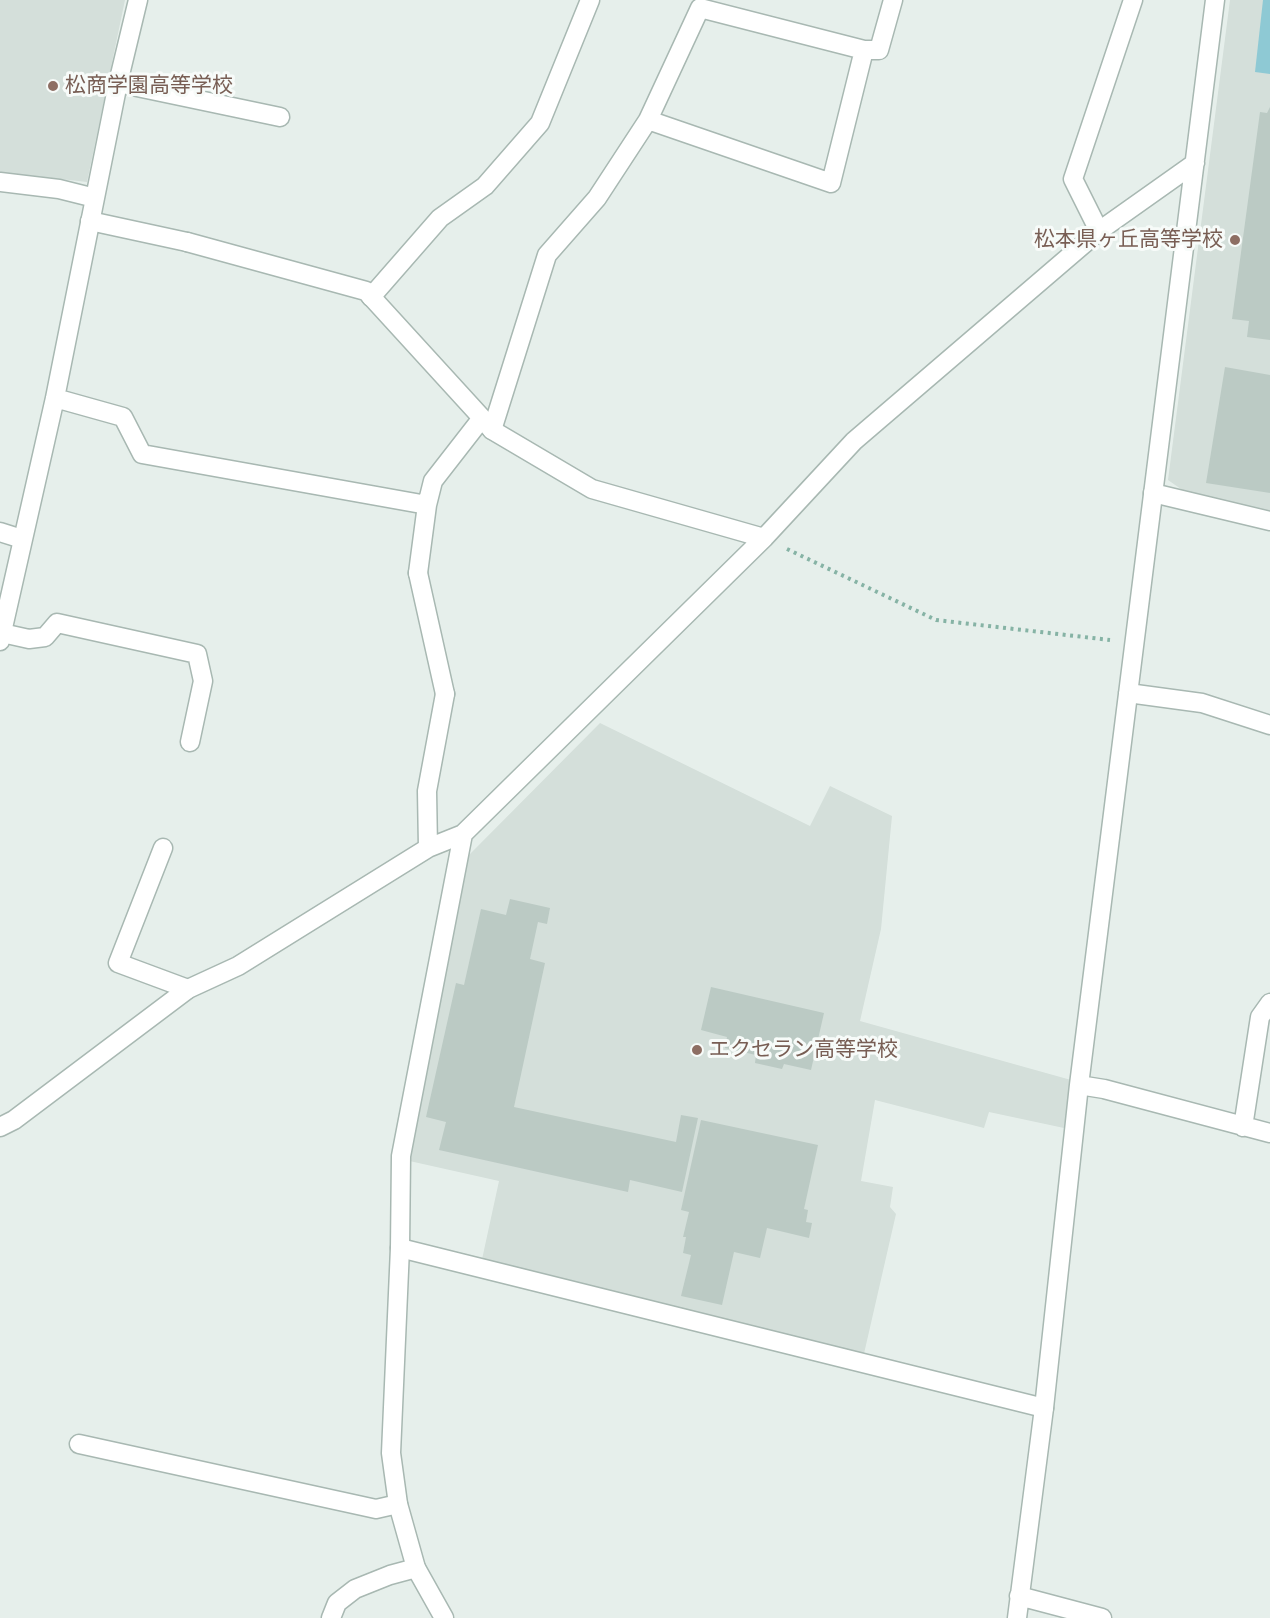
<!DOCTYPE html>
<meta charset="utf-8">
<style>
body{margin:0}
canvas{display:block;background:#e6efeb}
</style>
<canvas width="1270" height="1618"></canvas>
<script>
const g = document.querySelector('canvas').getContext('2d');
g.lineJoin = 'round';
function fillPath(path, color) {
  g.fillStyle = color;
  g.fill(path, 'evenodd');
}
function toPath(rows) {
  const path = new Path2D();
  for (const r of rows) {
    path.moveTo(r[0], r[1]);
    for (let i = 2; i < r.length; i += 2) path.lineTo(r[i], r[i + 1]);
  }
  return path;
}
function stroke(path, color, width, dash) {
  g.strokeStyle = color;
  g.lineWidth = width;
  g.lineCap = dash ? 'butt' : 'round';
  g.setLineDash(dash || []);
  g.stroke(path);
}
function drawText(font, color, halo, rows, align = 'center') {
  g.font = font + ' "Alegreya Sans","Noto Sans JP",sans-serif';
  g.lineWidth = 6;
  g.setLineDash([]);
  g.textBaseline = 'middle';
  g.strokeStyle = halo;
  g.fillStyle = color;
  for (const [text, x, y, turn = 0] of rows) {
    g.save();
    g.translate(x, y);
    g.rotate((+turn || 0) * Math.PI / 180);
    g.textAlign = isNaN(turn) ? turn : align;
    if (halo) g.strokeText(text, 0, 0);
    g.fillText(text, 0, 0);
    g.restore();
  }
}
fillPath(toPath([
 [0,0,125,0,87,182,0,172],
 [1230,0,1270,0,1270,514,1191,496,1168,480],
 [600,723,810,826,830,786,892,816,881,929,860,1021,1071,1080,1064,1128,989,1112,984,1128,875,1100,861,1181,893,1187,890,1207,896,1214,863,1358,481,1264,499,1181,405,1160,469,855]
]), '#d4dfda');
fillPath(toPath([
 [1263,0,1270,0,1270,74,1255,72]
]), '#8ec9d4');
fillPath(toPath([
 [1270,107,1270,340,1247,337,1249,321,1232,319,1260,112,1267,113],
 [1225,367,1270,375,1270,493,1206,483],
 [510,899,550,908,547,924,538,922,530,959,545,963,514,1107,676,1142,681,1115,698,1118,682,1192,630,1180,628,1192,439,1150,446,1122,426,1117,456,983,464,985,481,909,506,915],
 [711,987,824,1013,811,1070,784,1064,782,1069,755,1063,756,1055,725,1048,727,1037,701,1030],
 [701,1120,818,1145,804,1209,808,1210,806,1222,812,1223,809,1238,767,1228,760,1258,734,1252,722,1305,681,1296,691,1255,683,1253,686,1237,683,1237,689,1212,681,1210]
]), '#bbcac4');
const lane = toPath([
 [118,83,280,117],
 [648,120,700,8,864,50],
 [90,221,187,242],
 [1099,231,1073,179,1133,0],
 [371,297,440,218,485,186,540,123,590,0],
 [492,430,547,255,597,198,648,120,831,183,864,50,879,50,893,0],
 [1153,493,1270,521],
 [0,532,22,539],
 [418,573,445,694],
 [2,633,29,639,45,637,57,623,197,654,203,681,190,742],
 [163,848,118,963,188,989],
 [400,1248,1044,1408],
 [79,1444,376,1509,398,1504],
 [331,1618,337,1603,355,1589,390,1575,416,1568]
]);
const street = toPath([
 [0,182,59,189,95,198],
 [187,242,366,291,482,418],
 [55,398,123,417,142,454,427,505],
 [418,573,427,505,433,481,482,418,492,430,592,489,764,538],
 [0,641,55,398,118,83,138,0],
 [1128,693,1202,703,1270,725],
 [428,848,427,791,445,694],
 [1079,1085,1104,1089,1270,1133],
 [0,1127,14,1120,188,989,238,966,428,848,463,834,764,538,854,441,1099,231,1195,163],
 [1243,1127,1260,1017,1270,1003],
 [1019,1596,1102,1618],
 [444,1618,416,1568,398,1504,391,1453,400,1248,401,1156,463,834],
 [1017,1618,1044,1408,1079,1085,1215,0]
]);
stroke(lane, '#a8b8b2', 21);
stroke(street, '#a8b8b2', 21);
stroke(toPath([
 [787,549,936,620,1110,640]
]), '#86b3a5', 4, [3, 4.5]);
stroke(lane, '#fff', 18);
stroke(street, '#fff', 18);
for (const [x, y, r, color] of [
 [53,86,6,"#8d6e63"],
 [1235,240,6,"#8d6e63"],
 [697,1050,6,"#8d6e63"]
]) {
  const dot = new Path2D();
  dot.arc(x, y, r, 0, 2 * Math.PI);
  g.fillStyle = color;
  g.fill(dot);
  stroke(dot, '#f7fbf9', 2);
}
drawText('21px', '#785e54', '#f7fbf9', [
 ["松商学園高等学校",65,86],
 ["松本県ヶ丘高等学校",1223,240,"right"],
 ["エクセラン高等学校",709,1050]
], 'left');
</script>
